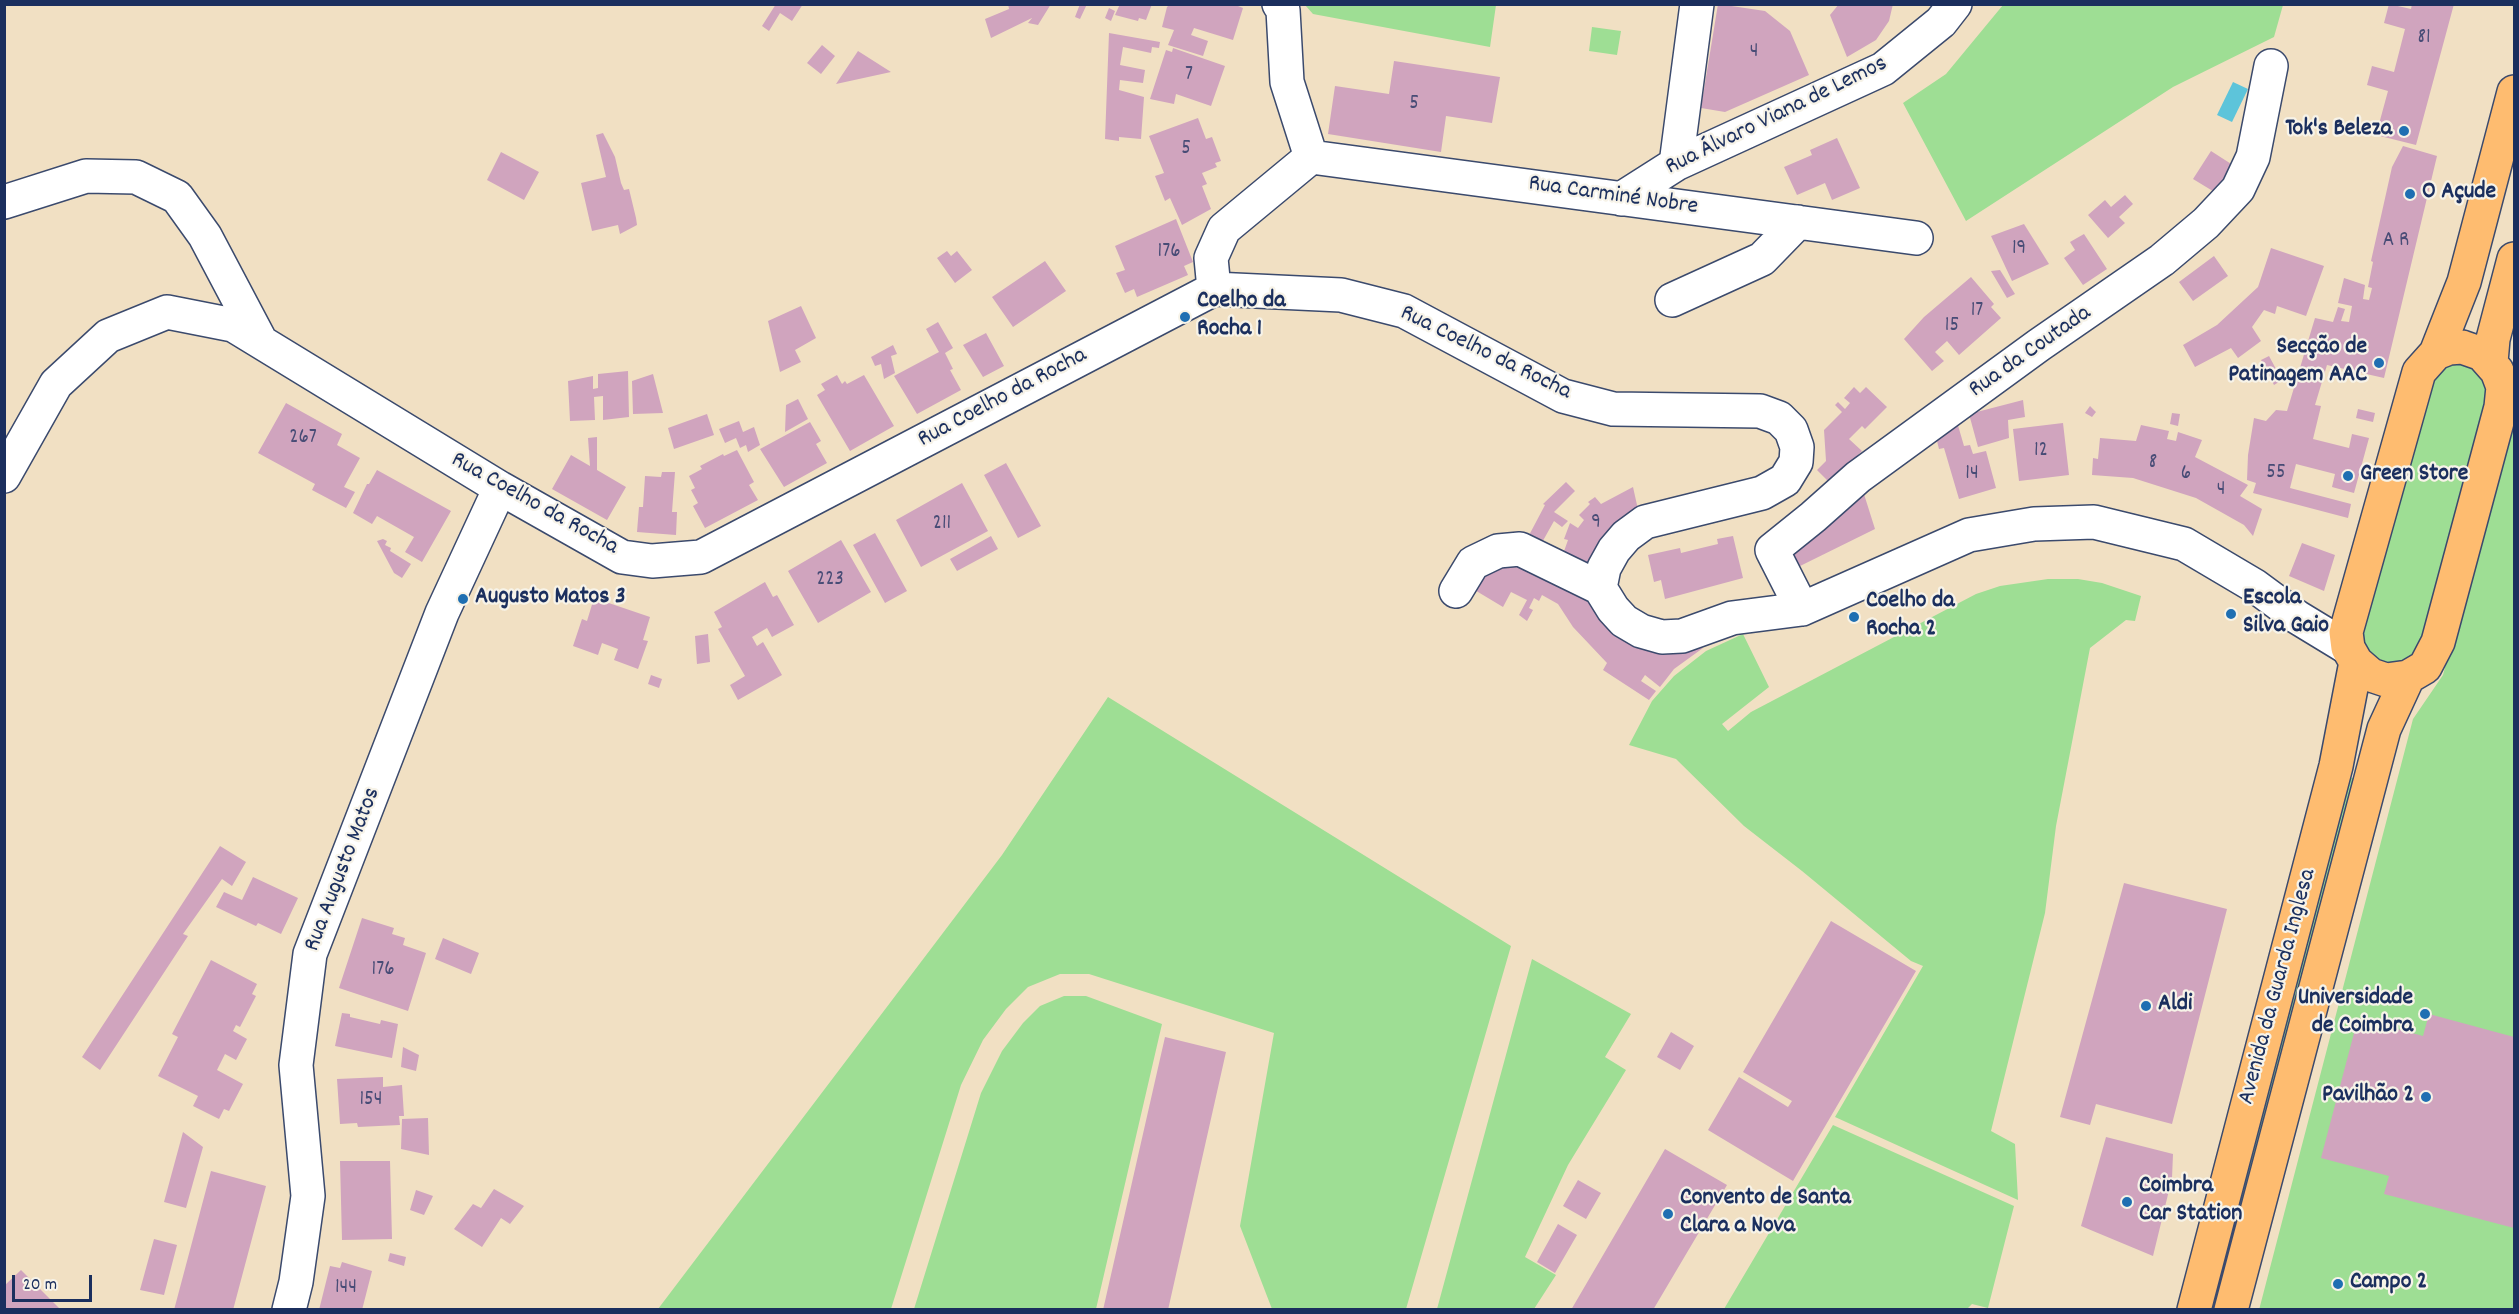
<!DOCTYPE html>
<meta charset="utf-8">
<style>
body{margin:0}
#map{position:relative;width:2519px;height:1314px;overflow:hidden;background:#f1e0c3;font-family:Dekko,sans-serif}
canvas{display:block}
.frame{position:absolute;inset:0;border:6px solid #1b2f5e;pointer-events:none}
.scale{position:absolute;left:12px;top:1275px;width:80px;height:27px;box-sizing:border-box;border:3px solid #1b2f5e;border-top:0;padding-left:8px;font-size:18px;line-height:21px;white-space:nowrap;color:#1b2f5e;-webkit-text-stroke:4px #f7f3e8;paint-order:stroke}
</style>
<div id="map">
<canvas width="2519" height="1314"></canvas>
<div class="frame"></div>
<div class="scale">20 m</div>
</div>
<script>
const g = document.querySelector('canvas').getContext('2d');
g.lineJoin = 'round';
function fillPath(path, color) {
  g.fillStyle = color;
  g.fill(path, 'evenodd');
}
function toPath(rows) {
  const path = new Path2D();
  for (const r of rows) {
    path.moveTo(r[0], r[1]);
    for (let i = 2; i < r.length; i += 2) path.lineTo(r[i], r[i + 1]);
  }
  return path;
}
function stroke(path, color, width, dash) {
  g.strokeStyle = color;
  g.lineWidth = width;
  g.lineCap = dash ? 'butt' : 'round';
  g.setLineDash(dash || []);
  g.stroke(path);
}
function drawText(font, color, halo, rows, align = 'center') {
  g.font = font + ' Dekko,sans-serif';
  g.lineWidth = 4.5;
  g.setLineDash([]);
  g.textBaseline = 'middle';
  g.strokeStyle = halo;
  g.fillStyle = color;
  for (const [text, x, y, turn = 0] of rows) {
    g.save();
    g.translate(x, y);
    g.rotate((+turn || 0) * Math.PI / 180);
    g.textAlign = isNaN(turn) ? turn : align;
    if (halo) g.strokeText(text, 0, 0);
    g.fillText(text, 0, 0);
    g.restore();
  }
}
fillPath(toPath([
 [1305,5,1496,5,1490,47,1313,14],
 [2003,5,2003,4,2283,5,2274,37,2173,87,1966,221,1903,103,1946,74],
 [1592,27,1621,31,1617,55,1589,51],
 [2454,364,2464,365,2474,369,2482,376,2486,386,2488,396,2426,634,2408,662,2386,664,2375,659,2367,651,2362,640,2362,629,2425,390,2444,366],
 [2514,431,2514,1309,2259,1310,2413,719,2443,675,2504,438],
 [2048,579,2078,579,2102,583,2141,596,2135,621,2126,620,2090,648,2056,826,2045,913,1991,1131,2015,1144,2018,1200,1835,1117,1923,966,1911,961,1802,871,1744,826,1676,759,1629,745,1652,701,1674,676,1706,651,1743,634,1769,687,1722,724,1728,731,1751,712,1976,594,2000,586],
 [1108,697,1511,946,1406,1309,1272,1309,1240,1226,1274,1033,1089,974,1060,974,1028,987,1006,1009,983,1040,961,1085,891,1309,658,1309,1002,855],
 [2348,777,2356,779,2217,1309,2208,1310],
 [1532,959,1631,1014,1605,1057,1626,1070,1568,1165,1525,1257,1556,1275,1534,1309,1437,1309],
 [1064,996,1086,996,1162,1024,1096,1309,914,1309,981,1093,1002,1051,1023,1023,1040,1006],
 [1833,1125,2014,1206,1988,1308,1972,1304,1966,1310,1724,1309]
]), '#9ede94');
fillPath(toPath([
 [2233,82,2248,89,2232,122,2217,115]
]), '#5dc4da');
fillPath(toPath([
 [776,4,803,4,792,21,780,13,769,31,762,26],
 [1008,4,1051,4,1038,25,1028,23,1032,18,991,38,985,19,1009,9],
 [1080,4,1087,4,1080,19,1075,17],
 [1120,4,1152,4,1146,20,1139,18,1138,21,1115,15],
 [1170,4,1233,4,1243,8,1233,40,1194,28,1191,35,1208,41,1203,56,1168,45,1174,30,1162,27,1167,7],
 [1718,4,1765,11,1790,31,1809,75,1725,112,1701,108],
 [1839,4,1893,4,1889,21,1876,40,1847,57,1830,15],
 [2389,4,2411,9,2412,4,2454,4,2416,145,2376,135,2388,91,2367,85,2372,66,2394,72,2405,29,2384,23],
 [1109,8,1115,11,1111,21,1105,18],
 [1109,33,1160,42,1159,48,1152,47,1151,53,1123,47,1120,65,1145,70,1143,83,1120,80,1119,90,1144,97,1141,139,1119,137,1119,141,1105,139],
 [822,45,835,56,821,74,807,63],
 [1173,48,1225,66,1211,106,1176,94,1174,104,1150,99,1166,50,1172,52],
 [858,51,891,72,836,84],
 [1394,61,1500,77,1492,123,1446,116,1441,152,1328,134,1335,86,1389,94],
 [1198,118,1206,139,1212,137,1221,161,1215,163,1217,167,1202,173,1207,184,1202,186,1211,209,1182,225,1170,198,1165,201,1155,176,1164,173,1149,136],
 [603,133,615,157,621,183,624,190,629,189,636,218,637,225,620,234,618,225,592,231,581,183,606,177,596,135],
 [1837,138,1860,188,1832,200,1825,183,1797,195,1784,167,1812,155,1810,150],
 [2403,146,2437,156,2384,378,2327,365,2315,405,2321,406,2313,439,2349,448,2352,434,2369,438,2354,493,2332,487,2335,474,2296,464,2290,488,2351,504,2348,518,2253,493,2256,483,2247,480,2248,455,2254,418,2266,421,2276,410,2287,411,2315,318,2333,322,2338,307,2345,309,2341,321,2349,322,2352,306,2338,303,2344,278,2365,285,2363,299,2369,300,2372,288,2368,287,2373,262,2371,261,2392,167],
 [2211,151,2239,169,2221,196,2193,179],
 [501,152,539,172,524,200,487,180],
 [2125,195,2133,204,2119,217,2125,223,2108,238,2088,215,2105,200,2111,207],
 [1176,219,1193,262,1184,266,1188,275,1137,297,1134,289,1125,293,1116,273,1125,270,1115,246],
 [2024,224,2049,264,2012,281,1991,236],
 [2084,234,2107,269,2083,285,2064,258,2075,250,2070,242],
 [2271,248,2324,266,2306,316,2277,306,2275,314,2264,310,2252,327,2261,341,2238,358,2231,348,2195,367,2183,345,2217,325,2258,287],
 [947,251,951,256,957,251,972,270,955,283,937,258],
 [2214,256,2228,276,2193,301,2179,282],
 [1045,261,1066,291,1013,327,992,297],
 [2000,270,2015,294,2007,298,1991,271],
 [1971,277,1994,304,1991,307,2001,318,1959,355,1947,341,1935,352,1944,361,1932,371,1904,339,1924,317],
 [801,306,816,338,795,350,801,362,780,372,768,321],
 [938,322,953,348,945,353,953,369,950,370,961,390,917,414,894,376,939,352,926,329],
 [986,333,1004,366,983,377,963,345],
 [893,345,897,354,891,356,895,373,884,379,881,364,875,366,871,357],
 [2269,356,2282,380,2274,385,2261,360],
 [628,371,629,417,603,420,603,396,594,397,595,420,570,421,568,381,593,376,593,389,598,388,598,374],
 [653,374,663,413,633,414,632,381],
 [837,375,842,384,845,381,847,384,864,375,894,426,850,451,817,395,825,390,821,384],
 [1854,387,1860,393,1866,387,1887,407,1865,429,1862,426,1849,439,1862,451,1830,483,1817,470,1826,461,1824,430,1842,412,1835,405,1838,402,1845,409,1850,403,1844,398],
 [798,399,808,419,785,432,786,405],
 [2023,400,2025,417,2008,420,2009,438,1978,447,1969,414],
 [286,403,342,434,337,445,360,458,344,487,355,492,346,508,312,490,315,484,258,453],
 [2090,406,2096,412,2092,417,2085,413],
 [2358,409,2375,413,2373,422,2356,418],
 [2172,413,2180,414,2178,426,2170,424],
 [707,414,714,435,674,449,668,428],
 [739,421,743,432,754,427,760,445,748,452,746,445,740,448,736,438,725,443,719,429],
 [810,422,821,441,816,444,827,463,784,487,760,449],
 [1957,422,1964,446,1970,445,1973,454,1986,451,1996,488,1959,499,1944,448,1939,449,1936,437],
 [2063,423,2069,475,2019,481,2013,429],
 [2141,425,2169,431,2167,439,2176,441,2178,432,2202,440,2195,457,2248,485,2240,496,2262,509,2253,536,2244,525,2196,498,2133,478,2092,475,2093,458,2098,459,2100,438,2136,441],
 [597,437,597,470,626,487,607,520,552,489,571,455,590,466,588,438],
 [737,450,754,482,749,485,758,500,705,528,693,506,698,503,691,490,695,488,689,476,702,469,700,466,723,454,724,456],
 [1006,463,1041,526,1018,538,984,475],
 [377,470,451,511,422,562,405,552,414,537,377,516,372,524,353,513,367,484,369,484],
 [662,472,675,472,672,512,677,512,676,535,637,532,639,507,643,507,645,476,661,477],
 [1566,482,1575,491,1554,512,1568,521,1562,527,1554,521,1540,546,1527,539,1545,505,1543,504],
 [962,483,988,531,921,567,896,520],
 [1633,487,1639,514,1593,572,1562,557,1568,540,1564,539,1570,523,1578,528,1584,520,1579,515,1590,504,1588,502,1595,497,1601,504],
 [1863,491,1875,529,1796,568,1783,548],
 [875,533,907,591,885,603,853,545],
 [991,536,998,549,957,571,950,559],
 [1733,536,1743,578,1665,599,1661,580,1654,582,1648,555,1680,548,1681,553,1693,550,1718,544,1717,539],
 [383,539,387,541,385,545,391,548,390,551,411,564,402,578,394,573,377,541],
 [841,540,871,592,818,623,788,571],
 [2302,543,2335,555,2324,591,2289,576],
 [1507,564,1543,570,1662,650,1703,648,1674,669,1660,687,1645,675,1641,681,1656,691,1649,700,1603,670,1607,663,1573,627,1558,604,1542,595,1539,601,1534,598,1529,608,1533,610,1527,621,1519,615,1527,600,1511,592,1503,607,1473,589,1482,575],
 [765,582,773,597,777,595,794,625,772,637,767,628,752,637,757,646,763,642,782,675,738,700,730,685,745,676,718,629,722,627,714,612],
 [594,598,650,617,643,640,648,641,638,669,614,660,618,649,602,643,598,655,573,646,582,619,587,621],
 [708,634,710,662,697,664,695,636],
 [651,675,662,679,659,688,648,684],
 [220,846,246,862,232,886,222,879,183,934,188,936,100,1070,82,1057],
 [253,877,298,898,281,934,258,923,256,926,216,907,224,892,242,900],
 [2124,883,2227,909,2172,1124,2096,1104,2090,1125,2060,1117],
 [362,918,394,928,392,934,405,938,403,945,426,953,408,1011,339,988],
 [1831,921,1916,971,1793,1181,1708,1130,1739,1077,1788,1107,1792,1101,1743,1072],
 [443,938,479,953,471,974,435,959],
 [211,960,257,984,252,994,256,996,240,1027,236,1025,233,1031,247,1039,236,1060,225,1054,217,1070,243,1084,229,1111,224,1109,219,1119,193,1106,198,1096,158,1076,178,1037,172,1034],
 [342,1013,350,1014,350,1017,380,1024,381,1020,398,1024,392,1058,335,1046],
 [2429,1014,2514,1037,2514,1228,2384,1194,2389,1176,2321,1158,2358,1018,2423,1036],
 [1671,1032,1694,1046,1680,1070,1657,1057],
 [1165,1037,1226,1052,1168,1310,1103,1310],
 [403,1047,419,1055,416,1071,401,1067],
 [383,1077,383,1087,402,1085,404,1116,399,1116,400,1125,358,1127,357,1123,340,1124,337,1079],
 [428,1118,429,1155,401,1149,402,1119],
 [183,1132,203,1147,186,1208,164,1202],
 [2106,1137,2173,1154,2172,1178,2153,1256,2081,1226],
 [1665,1149,1727,1185,1653,1310,1571,1310],
 [340,1161,390,1161,392,1239,342,1240],
 [211,1171,266,1186,233,1310,174,1310],
 [1578,1180,1601,1193,1586,1219,1563,1206],
 [494,1189,524,1206,510,1224,501,1218,482,1247,454,1229,473,1204,481,1208],
 [416,1190,433,1196,424,1215,410,1210],
 [1558,1224,1577,1235,1555,1273,1537,1262],
 [154,1239,177,1245,164,1295,140,1290],
 [390,1253,406,1257,404,1266,388,1261],
 [342,1262,372,1271,362,1310,319,1310,330,1266,340,1268],
 [21,1270,61,1310,4,1310,4,1286]
]), '#d0a4be');
const minor = toPath([
 [1279,4,1283,10,1287,82,1311,157],
 [1311,157,1916,238],
 [1676,164,1697,4],
 [1621,199,1676,164,1883,69,1941,22,1955,4],
 [4,202,86,176,136,177,177,197,205,236,261,342],
 [1214,289,1211,258,1224,229,1311,157],
 [1672,300,1762,259,1798,222],
 [4,476,56,384,108,336,167,312,233,325,500,488,622,557,652,561,701,557,1214,289,1341,295,1404,311,1563,396,1613,409,1760,411,1779,418,1791,430,1797,447,1796,462,1785,480,1762,493,1645,522,1626,536,1614,550,1604,568,1600,588,1613,609,1624,621,1641,631,1662,637,1682,636,1732,618,1802,609,1969,535,2034,524,2094,522,2184,544,2255,586,2297,617,2348,648],
 [1456,591,1473,563,1498,551,1520,549,1600,588],
 [1802,609,1772,550,1813,517,1858,477,2039,345,2162,260,2206,223,2238,189,2253,157,2271,66],
 [289,1310,296,1282,308,1196,296,1065,310,954,442,613,500,488]
]);
const major = toPath([
 [2462,347,2482,354,2497,371,2503,387,2501,407,2438,642,2425,667,2408,677,2386,680,2371,675,2356,662,2348,648,2346,632,2419,372,2436,353,2449,348,2462,347],
 [2436,353,2464,282,2514,92],
 [2491,362,2493,339,2514,259],
 [2194,1310,2336,766,2356,662],
 [2231,1310,2384,729,2408,677]
]);
stroke(minor, '#3b4a6d', 36);
stroke(major, '#3b4a6d', 36);
stroke(minor, '#fff', 33);
stroke(major, '#febc70', 33);
for (const [x, y, r, color] of [
 [2404,131,6,"#1f6fb2"],
 [2410,194,6,"#1f6fb2"],
 [1185,317,6,"#1f6fb2"],
 [2379,363,6,"#1f6fb2"],
 [2348,476,6,"#1f6fb2"],
 [463,599,6,"#1f6fb2"],
 [2231,614,6,"#1f6fb2"],
 [1854,617,6,"#1f6fb2"],
 [2146,1006,6,"#1f6fb2"],
 [2425,1014,6,"#1f6fb2"],
 [2426,1097,6,"#1f6fb2"],
 [2127,1202,6,"#1f6fb2"],
 [1668,1214,6,"#1f6fb2"],
 [2338,1284,6,"#1f6fb2"]
]) {
  const dot = new Path2D();
  dot.arc(x, y, r, 0, 2 * Math.PI);
  g.fillStyle = color;
  g.fill(dot);
  stroke(dot, '#f7f3e8', 2);
}
drawText('21px', '#484c76', null, [
 ["81",2424,39],
 ["4",1754,53],
 ["7",1189,76],
 ["5",1414,105],
 ["5",1186,150],
 ["A R",2396,242],
 ["19",2019,250],
 ["176",1169,253],
 ["17",1977,312],
 ["15",1952,327],
 ["267",303,439],
 ["12",2041,452],
 ["8",2153,464],
 ["55",2276,474],
 ["14",1972,475],
 ["6",2186,475],
 ["4",2221,491],
 ["9",1596,524],
 ["211",942,525],
 ["223",830,581],
 ["176",383,971],
 ["154",371,1101],
 ["144",346,1289]
]);
drawText('24px', '#1b2f5e', '#f7f3e8', [
 ["Rua Álvaro Viana de Lemos",1777,117,-26],
 ["Rua Carminé Nobre",1613,197,8],
 ["Rua da Coutada",2031,353,-35],
 ["Rua Coelho da Rocha",1485,354,26],
 ["Rua Coelho da Rocha",1003,399,-28],
 ["Rua Coelho da Rocha",534,505,29],
 ["Rua Augusto Matos",344,870,-69],
 ["Avenida da Guarda Inglesa",2279,987,-75]
]);
drawText('bold 24px', '#1b2f5e', '#f7f3e8', [
 ["Tok's Beleza",2392,131,"right"],
 ["O Açude",2422,194],
 ["Coelho da",1197,303],
 ["Rocha 1",1197,331],
 ["Secção de",2367,349,"right"],
 ["Patinagem AAC",2367,377,"right"],
 ["Green Store",2360,476],
 ["Augusto Matos 3",475,599],
 ["Escola",2243,600],
 ["Silva Gaio",2243,628],
 ["Coelho da",1866,603],
 ["Rocha 2",1866,631],
 ["Universidade",2413,1000,"right"],
 ["de Coimbra",2413,1028,"right"],
 ["Aldi",2158,1006],
 ["Pavilhão 2",2414,1097,"right"],
 ["Coimbra",2139,1188],
 ["Car Station",2139,1216],
 ["Convento de Santa",1680,1200],
 ["Clara a Nova",1680,1228],
 ["Campo 2",2350,1284]
], 'left');
</script>
